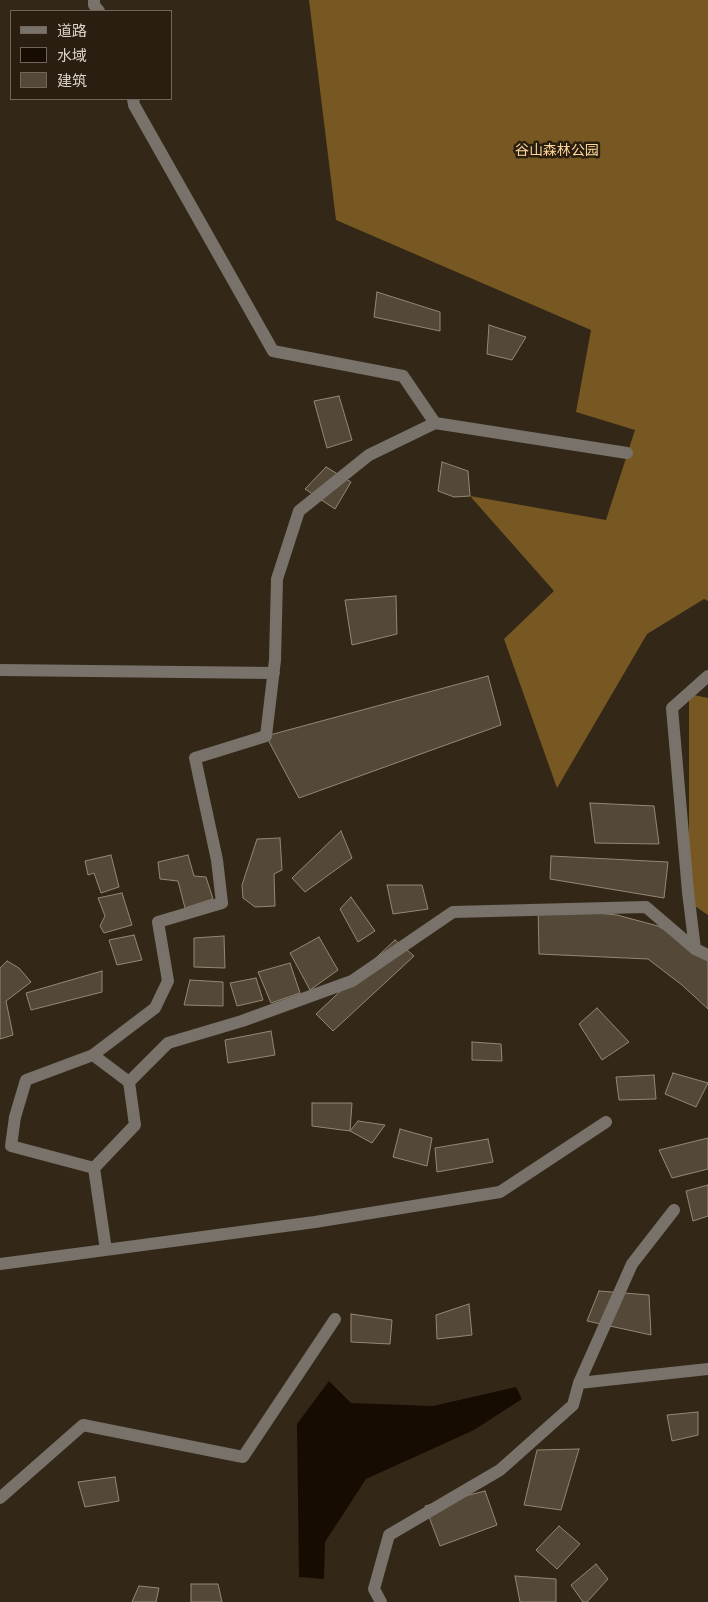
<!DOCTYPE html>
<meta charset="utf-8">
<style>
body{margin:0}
#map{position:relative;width:708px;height:1602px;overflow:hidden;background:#332818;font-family:"Nunito Sans","Noto Sans SC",sans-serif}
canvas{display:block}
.legend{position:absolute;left:10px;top:10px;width:162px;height:90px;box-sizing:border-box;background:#291e0f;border:1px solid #706659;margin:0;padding:6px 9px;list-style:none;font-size:15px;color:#dad3c9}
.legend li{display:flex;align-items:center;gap:10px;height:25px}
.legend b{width:25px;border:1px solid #706659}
</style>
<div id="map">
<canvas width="708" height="1602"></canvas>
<ul class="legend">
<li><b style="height:6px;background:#78726a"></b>道路</li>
<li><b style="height:14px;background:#160c01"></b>水域</li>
<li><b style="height:14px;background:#544938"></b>建筑</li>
</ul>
</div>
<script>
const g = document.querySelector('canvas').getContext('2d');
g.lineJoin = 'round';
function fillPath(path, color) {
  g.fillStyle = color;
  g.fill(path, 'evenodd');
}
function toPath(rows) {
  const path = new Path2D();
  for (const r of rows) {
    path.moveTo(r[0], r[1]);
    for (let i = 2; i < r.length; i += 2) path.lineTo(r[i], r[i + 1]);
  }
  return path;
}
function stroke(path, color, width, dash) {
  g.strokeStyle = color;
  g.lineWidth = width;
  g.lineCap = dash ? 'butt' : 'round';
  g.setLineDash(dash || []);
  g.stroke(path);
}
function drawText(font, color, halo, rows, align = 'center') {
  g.font = font + ' "Nunito Sans","Noto Sans SC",sans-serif';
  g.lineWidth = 5;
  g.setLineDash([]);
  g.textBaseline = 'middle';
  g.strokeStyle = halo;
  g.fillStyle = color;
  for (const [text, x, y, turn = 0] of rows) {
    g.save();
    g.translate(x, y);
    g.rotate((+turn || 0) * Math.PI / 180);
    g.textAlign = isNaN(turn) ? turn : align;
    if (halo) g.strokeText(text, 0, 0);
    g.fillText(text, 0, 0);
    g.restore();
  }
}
fillPath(toPath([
 [309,0,708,0,708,601,704,599,647,634,557,788,504,639,554,591,470,496,606,520,635,430,576,412,591,330,336,220],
 [689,694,708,698,708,915,689,902]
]), '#785822');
fillPath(toPath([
 [329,1381,351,1403,433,1406,516,1387,522,1399,474,1430,366,1479,325,1542,324,1579,299,1577,297,1424]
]), '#160c01');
const building = toPath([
 [377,292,440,312,440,331,374,317,377,292],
 [489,325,526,337,512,360,487,354,489,325],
 [339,396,352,440,327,448,314,401,339,396],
 [442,462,468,471,470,496,454,497,438,491,442,462],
 [326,467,351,482,335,509,305,489,326,467],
 [396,596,397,634,352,645,345,600,396,596],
 [488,676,501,725,299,798,266,736,488,676],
 [590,803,654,806,659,844,595,843,590,803],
 [341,831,352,858,305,892,292,878,341,831],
 [280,838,282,870,274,874,275,906,255,907,243,898,242,885,257,839,280,838],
 [111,855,119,887,101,893,94,873,88,875,85,861,111,855],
 [188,855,194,876,206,877,213,899,185,908,178,881,160,879,158,862,188,855],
 [551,856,668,862,664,898,550,879,551,856],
 [387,885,422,885,428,909,393,914,387,885],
 [122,893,132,925,104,933,100,926,105,916,98,898,122,893],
 [351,897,375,931,358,942,340,909,351,897],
 [538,907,617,915,658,926,695,949,708,960,708,1009,682,985,648,959,539,954,538,907],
 [134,935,142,960,117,965,109,940,134,935],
 [224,936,225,968,194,967,194,938,224,936],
 [319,937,338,970,310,990,290,953,319,937],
 [395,940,414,956,333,1031,316,1014,395,940],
 [7,961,19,968,31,982,6,1001,13,1035,0,1039,0,968,7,961],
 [290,963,300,993,271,1003,258,972,290,963],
 [102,971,102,992,31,1010,26,993,102,971],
 [256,978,263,1000,237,1006,230,983,256,978],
 [190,980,223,982,223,1006,184,1005,190,980],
 [597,1008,629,1042,602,1060,579,1024,597,1008],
 [271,1031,275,1055,228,1063,225,1040,271,1031],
 [472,1042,501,1044,502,1061,472,1060,472,1042],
 [673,1073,708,1083,696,1107,665,1094,673,1073],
 [654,1075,656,1099,619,1100,616,1077,654,1075],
 [312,1103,352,1103,350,1131,312,1126,312,1103],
 [358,1121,385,1125,372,1143,350,1131,358,1121],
 [400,1129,432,1138,427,1166,393,1157,400,1129],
 [708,1138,708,1169,672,1178,659,1150,708,1138],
 [488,1139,493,1162,437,1172,435,1148,488,1139],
 [708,1185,708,1216,693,1221,686,1191,708,1185],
 [599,1291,649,1295,651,1335,587,1321,599,1291],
 [469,1304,472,1335,437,1339,436,1315,469,1304],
 [351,1314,392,1320,390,1344,351,1342,351,1314],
 [698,1412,698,1435,672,1441,667,1415,698,1412],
 [579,1449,561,1510,524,1505,537,1450,579,1449],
 [115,1477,119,1501,85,1507,78,1482,115,1477],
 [485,1491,497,1525,440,1546,425,1506,485,1491],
 [559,1526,580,1544,557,1569,536,1550,559,1526],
 [596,1564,608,1579,587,1602,583,1602,571,1585,596,1564],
 [515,1576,556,1579,556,1602,520,1602,515,1576],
 [191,1584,218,1584,222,1602,191,1602,191,1584],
 [139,1586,159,1588,156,1602,132,1602,139,1586]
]);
fillPath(building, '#544938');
stroke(building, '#948775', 1);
stroke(toPath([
 [94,0,94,5,99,11],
 [133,99,134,105,273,351,403,376,435,423],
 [0,670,274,673],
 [708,676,672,708,688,892,695,949,708,955],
 [93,1055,155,1008,168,981,158,922,222,903,217,860,195,758,266,736,275,660,277,579,299,511,369,455,435,423,627,453],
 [129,1082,93,1055,26,1080,15,1117,11,1146,94,1168,135,1125,129,1082,168,1043,242,1021,352,981,453,912,646,907,695,949],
 [94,1168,106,1250],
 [0,1264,315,1222,500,1192,606,1122],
 [579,1383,632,1264,674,1210],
 [0,1498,83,1425,243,1457,335,1319],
 [381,1602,374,1589,389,1535,500,1470,573,1405,579,1383,708,1369]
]), '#78726a', 12);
drawText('14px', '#ffd69a', '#291e0f', [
 ["谷山森林公园",557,152]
]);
</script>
